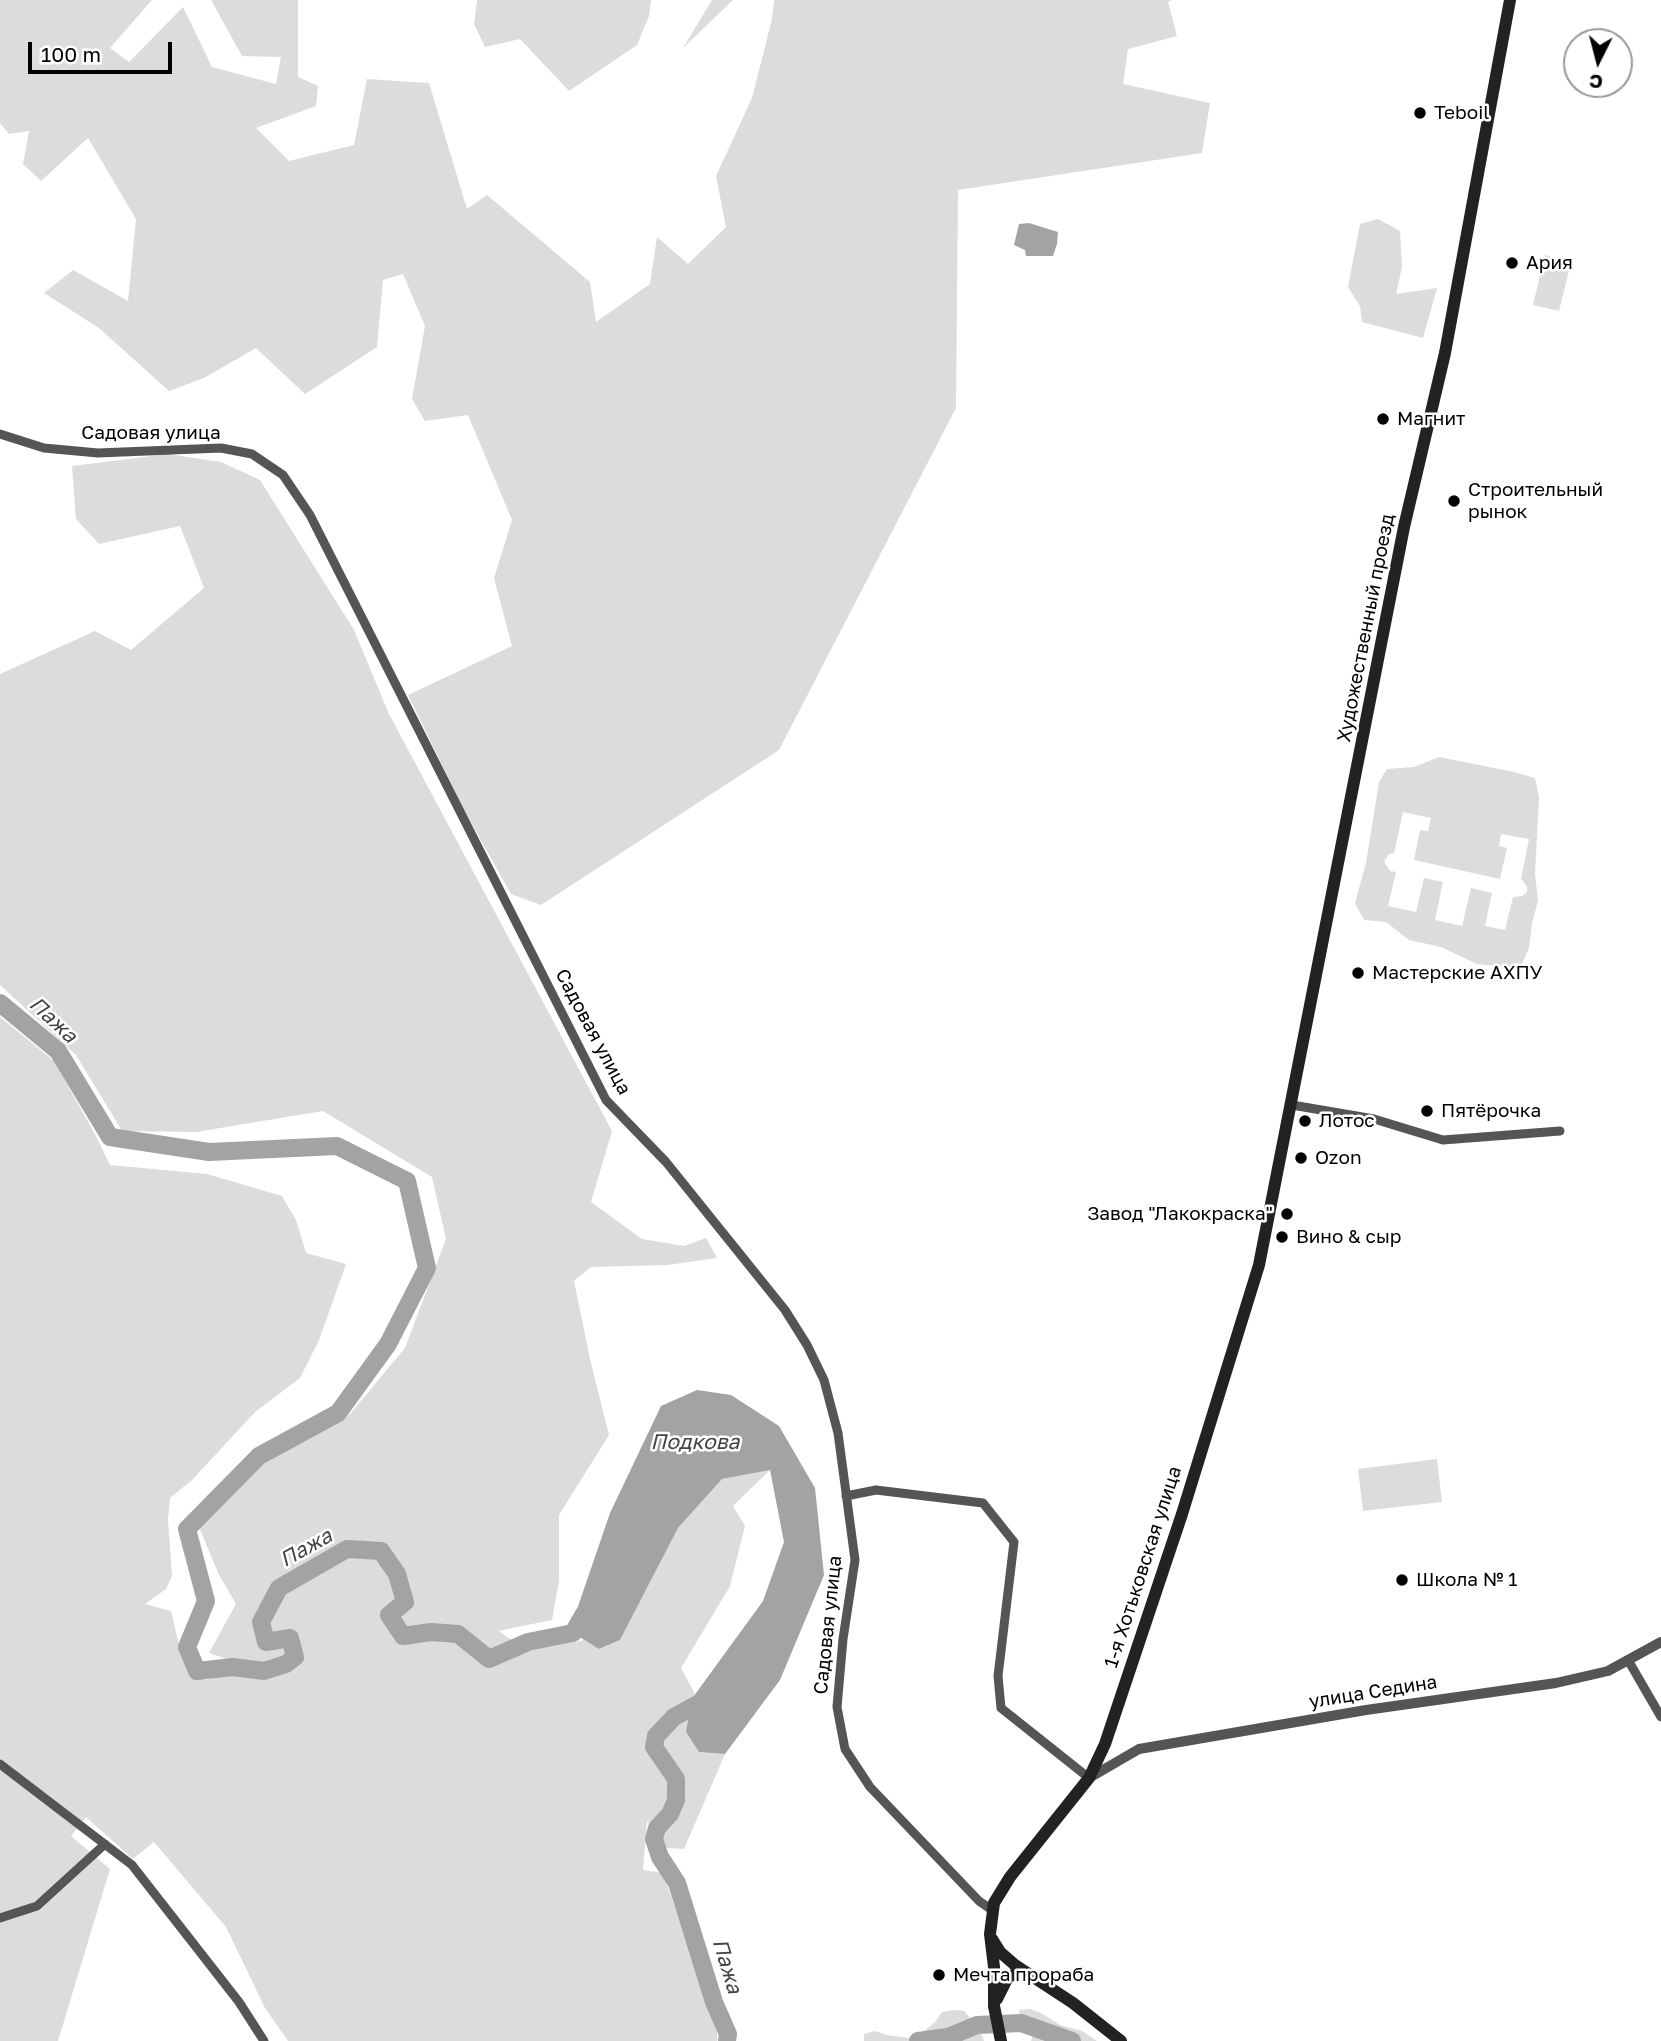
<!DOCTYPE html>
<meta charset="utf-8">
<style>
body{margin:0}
#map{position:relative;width:1661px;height:2041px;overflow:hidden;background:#fff;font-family:"Golos Text",sans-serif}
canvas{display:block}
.north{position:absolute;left:1563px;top:28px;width:70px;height:70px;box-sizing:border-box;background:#fff;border:2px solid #999;border-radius:50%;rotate:186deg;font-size:19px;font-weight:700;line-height:28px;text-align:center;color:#000}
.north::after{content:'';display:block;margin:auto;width:24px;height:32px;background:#000;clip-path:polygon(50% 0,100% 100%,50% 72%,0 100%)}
.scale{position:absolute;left:28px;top:42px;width:144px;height:32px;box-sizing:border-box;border:4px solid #000;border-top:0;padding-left:9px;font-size:21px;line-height:24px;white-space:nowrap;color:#000;-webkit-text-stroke:5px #fff;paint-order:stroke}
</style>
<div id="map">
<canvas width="1661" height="2041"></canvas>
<div class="north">С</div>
<div class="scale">100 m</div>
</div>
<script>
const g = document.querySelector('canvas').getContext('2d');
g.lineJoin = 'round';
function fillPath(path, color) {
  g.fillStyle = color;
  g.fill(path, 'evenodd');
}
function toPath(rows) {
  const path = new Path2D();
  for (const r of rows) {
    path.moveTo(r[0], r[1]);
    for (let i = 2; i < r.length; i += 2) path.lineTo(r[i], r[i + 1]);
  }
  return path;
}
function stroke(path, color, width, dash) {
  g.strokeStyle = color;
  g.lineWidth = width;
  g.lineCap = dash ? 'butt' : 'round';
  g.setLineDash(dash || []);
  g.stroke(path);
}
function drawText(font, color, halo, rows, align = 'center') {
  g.font = font + ' "Golos Text",sans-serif';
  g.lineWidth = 5;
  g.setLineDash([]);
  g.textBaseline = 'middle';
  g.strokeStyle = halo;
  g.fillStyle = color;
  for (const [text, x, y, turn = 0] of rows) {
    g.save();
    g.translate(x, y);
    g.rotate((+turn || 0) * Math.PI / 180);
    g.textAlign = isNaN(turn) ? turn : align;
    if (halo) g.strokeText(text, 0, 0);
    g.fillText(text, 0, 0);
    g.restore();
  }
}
fillPath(toPath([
 [0,0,152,0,110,48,129,62,183,7,212,67,276,84,281,57,242,56,211,0,298,0,298,77,318,86,316,106,256,128,289,161,354,145,367,79,429,83,467,209,487,195,590,282,596,322,650,284,657,237,688,264,726,227,716,176,752,98,772,19,774,0,1172,0,1168,2,1177,36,1128,49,1123,84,1210,103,1202,153,958,190,956,408,779,750,541,905,511,894,464,810,408,695,512,646,494,578,512,520,468,415,425,421,412,399,425,326,403,274,383,280,377,347,305,394,256,348,204,378,169,391,99,328,44,293,73,270,128,301,136,219,88,138,41,181,23,164,29,131,9,134,0,123],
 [477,0,651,0,649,16,637,45,569,91,520,39,485,47,474,24],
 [712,0,733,0,683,48],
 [1378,219,1400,231,1402,267,1396,294,1437,288,1423,338,1362,322,1360,306,1348,287,1360,224],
 [1545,255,1571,262,1559,311,1533,305],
 [168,454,221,462,260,480,354,630,389,714,612,1131,591,1202,642,1239,684,1246,706,1238,717,1258,668,1265,591,1267,574,1281,590,1359,609,1435,559,1515,559,1581,552,1620,498,1631,529,1651,584,1640,600,1649,620,1640,678,1528,722,1479,770,1470,733,1506,745,1526,730,1586,681,1668,695,1694,691,1700,686,1732,699,1752,725,1754,684,1849,667,1848,647,1821,643,1870,663,1873,717,2029,717,2041,288,2041,265,2008,226,1927,154,1842,133,1859,86,1817,71,1836,110,1869,58,2041,0,2041,0,1017,54,1061,96,1136,110,1165,207,1174,282,1196,296,1220,306,1253,346,1264,319,1340,300,1378,255,1412,192,1480,170,1498,168,1519,172,1576,166,1589,145,1604,171,1611,181,1653,205,1680,256,1669,209,1653,236,1604,219,1575,199,1527,262,1465,350,1414,405,1348,446,1239,432,1177,323,1111,196,1132,122,1131,76,1055,0,985,0,674,95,631,131,650,204,588,180,526,99,544,76,519,72,466],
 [1439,757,1514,772,1535,778,1539,797,1535,874,1538,901,1532,923,1529,948,1520,968,1477,964,1441,947,1409,940,1386,922,1364,920,1355,903,1366,863,1379,782,1387,769,1414,767],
 [1403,812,1431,818,1428,831,1420,830,1414,860,1500,879,1507,848,1499,846,1501,834,1529,839,1521,879,1527,886,1527,892,1522,896,1513,897,1505,930,1485,926,1492,893,1471,888,1462,926,1435,920,1443,882,1424,878,1416,912,1388,906,1396,872,1390,871,1384,862,1389,854,1394,853],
 [1437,1459,1442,1502,1363,1511,1358,1469],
 [1030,2009,1041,2013,1060,2025,1082,2031,1097,2041,1031,2041,1033,2035,1020,2017,1019,2010],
 [953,2010,964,2011,979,2027,984,2041,864,2041,864,2034,875,2031,886,2035,909,2038,920,2035,936,2021,942,2012]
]), '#dcdcdc');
fillPath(toPath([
 [1029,223,1058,232,1057,244,1053,256,1026,256,1025,250,1014,245,1019,224],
 [697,1390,731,1395,779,1426,815,1488,824,1575,780,1680,725,1754,699,1752,686,1732,691,1700,763,1601,784,1542,770,1470,722,1479,678,1528,620,1640,599,1649,573,1633,574,1618,610,1513,661,1406]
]), '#a3a3a3');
stroke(toPath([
 [0,1003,58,1051,110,1137,209,1152,337,1146,407,1181,427,1268,388,1344,338,1413,259,1456,187,1529,206,1601,187,1647,197,1671,233,1667,264,1671,286,1664,295,1657,290,1638,266,1642,261,1622,279,1588,347,1549,381,1551,397,1574,405,1602,389,1615,403,1636,431,1632,458,1634,489,1659,528,1642,573,1633,584,1614],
 [711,1697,674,1717,656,1736,654,1747,676,1779,676,1800,670,1814,657,1828,654,1839,660,1857,677,1883,714,2002,728,2034,727,2041],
 [918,2041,948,2037,977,2025,1021,2023,1072,2041]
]), '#a3a3a3', 18);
stroke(toPath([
 [0,434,44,448,98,453,221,448,252,454,283,475,310,515,606,1100,666,1162,785,1310,807,1345,824,1380,838,1433,855,1560,843,1639,837,1707,845,1749,870,1787,979,1901,992,1910],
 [1292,1105,1374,1119,1443,1140,1560,1131],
 [846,1496,876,1490,983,1503,1014,1542,998,1676,1001,1708,1089,1778],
 [1628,1660,1661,1717],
 [0,1764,132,1865,239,2002,264,2041],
 [0,1918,37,1906,105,1844]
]), '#555', 9);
stroke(toPath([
 [1089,1778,1139,1749,1366,1710,1556,1683,1608,1671,1661,1642]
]), '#555', 10);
stroke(toPath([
 [992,1939,1000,1952,1015,1965,1073,2003,1121,2041],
 [997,1999,1008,1977,1023,1971],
 [1001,2041,994,2006,994,1967,990,1934,994,1903,1010,1877,1089,1778,1105,1744,1182,1514,1259,1265,1404,527,1445,353,1510,0]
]), '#222', 12);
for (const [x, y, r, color] of [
 [1420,113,7,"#000"],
 [1512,263,7,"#000"],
 [1383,419,7,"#000"],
 [1454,501,7,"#000"],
 [1358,973,7,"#000"],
 [1427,1111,7,"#000"],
 [1305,1121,7,"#000"],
 [1301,1158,7,"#000"],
 [1287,1214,7,"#000"],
 [1282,1237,7,"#000"],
 [1402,1580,7,"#000"],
 [939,1975,7,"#000"]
]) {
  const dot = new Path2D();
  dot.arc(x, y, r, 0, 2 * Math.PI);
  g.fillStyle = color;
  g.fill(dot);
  stroke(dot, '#fff', 2.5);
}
drawText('19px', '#000', '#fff', [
 ["Teboil",1434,113],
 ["Ария",1526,263],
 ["Магнит",1397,419],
 ["Строительный",1468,490],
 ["рынок",1468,512],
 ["Мастерские АХПУ",1372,973],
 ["Пятёрочка",1441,1111],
 ["Лотос",1319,1121],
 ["Ozon",1315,1158],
 ["Завод \"Лакокраска\"",1273,1214,"right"],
 ["Вино & сыр",1296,1237],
 ["Школа № 1",1416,1580],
 ["Мечта прораба",953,1975]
], 'left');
drawText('19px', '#000', '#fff', [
 ["Садовая улица",151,433],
 ["Художественный проезд",1366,628,-79],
 ["Садовая улица",593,1032,62],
 ["1-я Хотьковская улица",1143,1567,-72],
 ["Садовая улица",828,1625,-84],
 ["улица Седина",1373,1692,-9]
]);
drawText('italic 21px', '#444', '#fff', [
 ["Пажа",53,1020,43],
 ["Подкова",695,1442],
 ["Пажа",306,1548,-29],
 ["Пажа",727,1966,73]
]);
</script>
